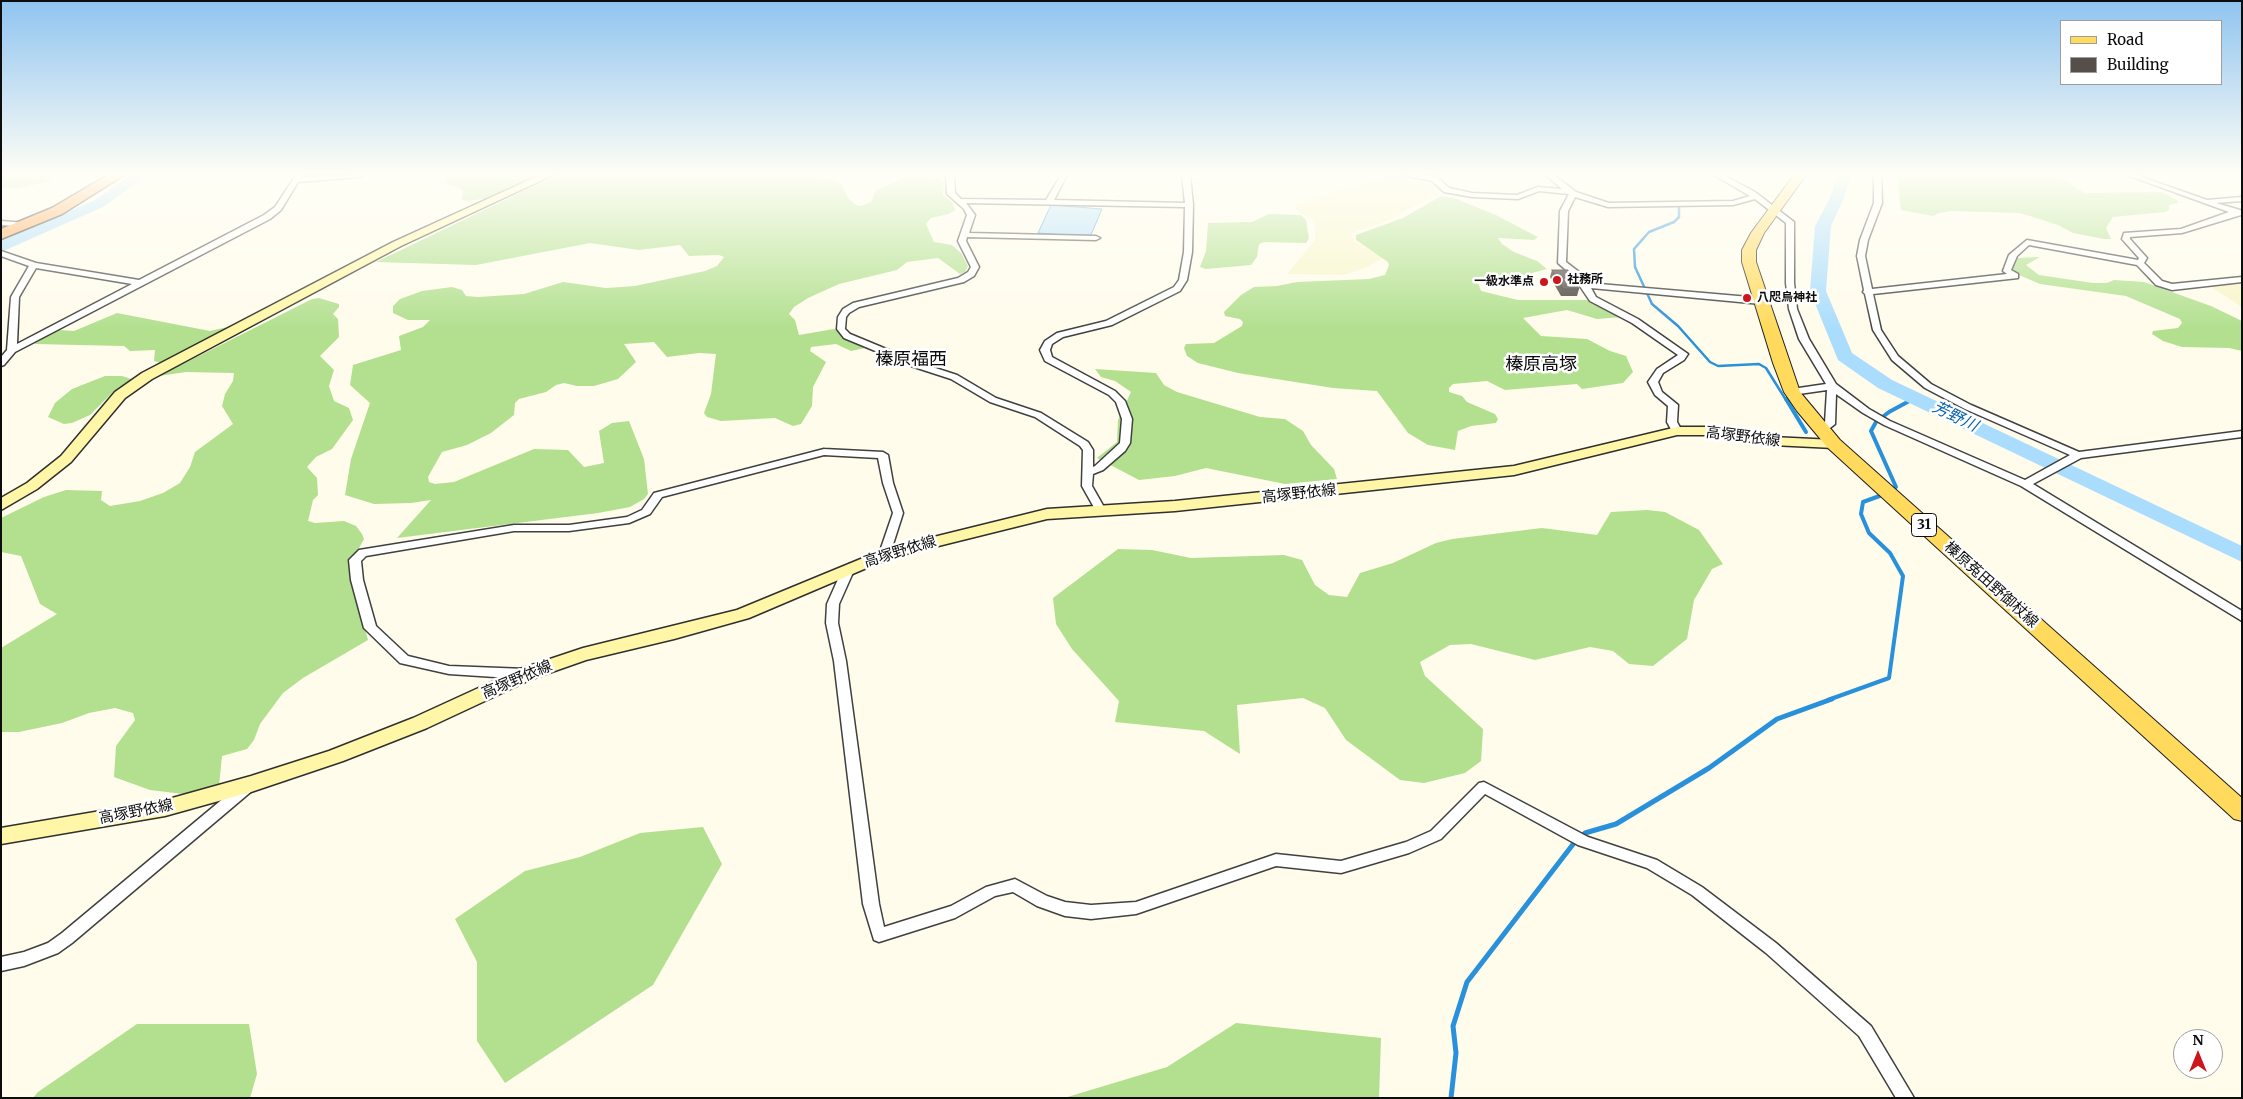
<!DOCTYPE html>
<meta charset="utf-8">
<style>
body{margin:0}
#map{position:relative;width:2243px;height:1099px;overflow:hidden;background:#fffcec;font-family:Merriweather,serif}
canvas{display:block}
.frame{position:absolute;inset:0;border:2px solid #0d0d0d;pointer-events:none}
.legend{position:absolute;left:2060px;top:20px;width:162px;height:65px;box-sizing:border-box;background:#fff;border:1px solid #9e9e9e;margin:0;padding:6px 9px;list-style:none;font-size:15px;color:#0d0d0d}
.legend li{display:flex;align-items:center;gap:10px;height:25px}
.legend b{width:25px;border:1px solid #9e9e9e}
.north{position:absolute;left:2173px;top:1029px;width:50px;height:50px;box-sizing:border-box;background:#fff;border:1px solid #9e9e9e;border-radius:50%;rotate:0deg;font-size:14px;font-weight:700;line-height:20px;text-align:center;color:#0d0d0d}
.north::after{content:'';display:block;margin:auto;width:18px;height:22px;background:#cc161b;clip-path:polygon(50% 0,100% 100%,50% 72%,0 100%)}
</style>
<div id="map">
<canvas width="2243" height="1099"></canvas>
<div class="frame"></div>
<ul class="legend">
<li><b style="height:6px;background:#ffda5c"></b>Road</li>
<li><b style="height:14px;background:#564e48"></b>Building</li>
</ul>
<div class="north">N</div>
</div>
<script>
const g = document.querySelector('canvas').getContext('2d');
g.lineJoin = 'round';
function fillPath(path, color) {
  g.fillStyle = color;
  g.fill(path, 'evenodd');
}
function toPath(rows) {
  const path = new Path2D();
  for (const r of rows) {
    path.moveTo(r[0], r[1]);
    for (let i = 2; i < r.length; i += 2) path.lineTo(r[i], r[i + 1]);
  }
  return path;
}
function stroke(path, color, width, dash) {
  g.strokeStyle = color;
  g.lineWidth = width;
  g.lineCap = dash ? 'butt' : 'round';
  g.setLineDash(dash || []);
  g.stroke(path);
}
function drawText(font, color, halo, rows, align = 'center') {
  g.font = font + ' Merriweather,"Noto Sans JP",serif';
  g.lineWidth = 5;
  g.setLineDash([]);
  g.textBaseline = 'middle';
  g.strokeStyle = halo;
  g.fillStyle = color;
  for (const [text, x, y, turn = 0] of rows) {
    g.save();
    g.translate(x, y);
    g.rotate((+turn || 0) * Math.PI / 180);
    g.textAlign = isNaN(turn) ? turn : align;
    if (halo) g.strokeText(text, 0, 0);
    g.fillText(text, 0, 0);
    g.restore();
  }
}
fillPath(toPath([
 [1392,175,1428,183,1443,191,1385,222,1351,233,1355,242,1383,258,1365,268,1343,275,1287,274,1315,240,1315,222,1295,210,1296,204],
 [2242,280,2242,307,2206,284]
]), '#f8f5c9');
fillPath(toPath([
 [1,175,55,175,49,181,19,188,1,188],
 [446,175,544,175,484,199,465,201,462,199,463,191,461,189,445,183],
 [557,175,812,175,841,183,848,198,856,205,861,206,871,202,876,190,910,176,915,175,939,178,944,183,943,195,952,202,955,210,949,214,931,218,926,224,934,242,952,245,961,253,968,266,965,272,960,274,938,258,907,262,897,270,839,284,808,298,794,307,789,314,795,320,799,335,834,329,865,348,851,351,836,344,811,347,810,351,826,362,813,387,812,406,801,424,793,426,775,418,721,421,707,417,704,413,711,394,716,354,699,353,667,357,654,342,624,344,636,362,618,379,594,386,577,386,564,383,556,385,546,392,519,399,515,403,514,415,491,433,467,445,442,452,428,477,429,482,435,484,454,482,534,449,568,450,584,467,604,463,599,431,612,423,629,421,644,459,648,494,644,499,630,507,598,513,397,538,431,500,411,503,374,504,345,495,351,459,370,403,350,385,353,365,401,350,399,336,423,327,430,320,408,320,393,313,393,306,400,299,422,291,452,287,462,290,466,296,478,297,524,294,563,282,606,288,635,286,705,271,717,266,724,257,719,255,689,256,680,245,639,250,590,243,476,265,376,262],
 [1897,175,2057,175,2084,193,2162,192,2177,200,2178,203,2169,205,2169,210,2165,212,2113,217,2106,228,2111,239,2104,239,2073,233,2058,225,2020,213,1951,211,1939,213,1933,216,1901,210],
 [1441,196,1454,198,1496,215,1538,237,1534,240,1498,238,1502,244,1514,252,1537,261,1547,269,1532,273,1533,275,1476,277,1481,291,1518,300,1593,300,1622,317,1597,319,1567,310,1523,318,1541,336,1587,339,1610,351,1626,356,1633,372,1623,383,1582,389,1577,384,1505,390,1487,381,1453,384,1449,388,1449,392,1462,396,1467,402,1495,414,1498,419,1496,423,1471,426,1458,431,1455,450,1428,445,1408,433,1377,391,1333,388,1238,373,1198,363,1187,356,1184,348,1186,344,1214,343,1242,326,1243,322,1240,319,1225,316,1224,312,1241,295,1254,287,1277,286,1297,282,1369,279,1385,275,1389,265,1388,262,1356,240,1356,235,1403,218],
 [1269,214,1301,215,1306,220,1309,238,1306,243,1264,242,1259,244,1257,257,1251,265,1206,269,1200,267,1206,251,1208,223,1252,222],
 [2040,257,2026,265,2039,275,2093,283,2107,283,2114,280,2144,282,2211,306,2242,321,2242,351,2229,348,2182,347,2163,341,2152,334,2153,331,2178,328,2182,323,2180,319,2126,296,2040,284,2012,272,2011,263,2015,258],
 [319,298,339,304,339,307,333,314,338,319,339,337,320,356,334,370,329,386,334,401,349,408,353,420,332,449,316,457,307,467,317,478,318,495,313,500,308,521,315,523,344,521,356,526,362,534,364,539,354,557,353,586,368,640,303,678,283,693,260,724,254,740,247,749,222,756,219,786,183,794,150,790,114,777,116,746,135,720,133,713,115,708,89,713,62,723,19,732,1,732,1,648,57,614,40,604,21,556,1,552,1,518,44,497,66,490,102,491,101,500,110,506,140,501,163,493,180,483,190,467,195,452,233,424,222,406,225,394,233,381,234,373,186,372,159,376,312,299],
 [117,313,210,331,232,326,165,364,154,361,155,350,130,351,124,346,35,344,36,341,59,330,74,331],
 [1095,369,1156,373,1164,385,1177,392,1260,417,1285,419,1303,431,1311,445,1334,469,1337,479,1285,484,1206,468,1175,476,1139,480,1097,458,1117,442,1118,420,1131,392,1115,381,1101,377],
 [105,376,122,376,134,380,113,392,90,415,72,423,64,424,48,417,55,403,72,389],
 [1647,510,1665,512,1699,530,1723,564,1712,569,1694,600,1687,639,1653,666,1629,664,1613,651,1590,647,1535,660,1471,644,1450,645,1420,662,1425,676,1483,729,1481,761,1465,773,1424,783,1400,780,1346,740,1325,708,1303,698,1237,705,1240,754,1204,731,1115,722,1119,701,1072,649,1056,624,1053,598,1118,549,1152,550,1191,558,1284,555,1302,560,1315,585,1329,595,1347,597,1360,573,1393,563,1436,543,1452,539,1542,528,1597,535,1611,512],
 [703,827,722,864,653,985,505,1083,477,1041,477,962,455,919,525,871,580,857,640,833],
 [1236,1023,1381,1038,1379,1098,1064,1098,1167,1067],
 [137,1024,249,1024,257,1074,250,1098,33,1098,38,1092]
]), '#b2e08f');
const water = toPath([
 [1051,205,1102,209,1090,237,1038,233,1051,205]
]);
fillPath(water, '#aaddfd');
stroke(water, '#2991dc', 1);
stroke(toPath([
 [1679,208,1679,217,1674,222,1649,232,1634,249,1635,267,1652,304,1678,326,1710,362,1718,366,1759,364,1766,368,1786,400],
 [1910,400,1915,398]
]), '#2991dc', 2.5);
stroke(toPath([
 [1786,399,1806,432],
 [1891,491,1896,487,1871,431,1876,422,1889,412,1913,399],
 [1828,700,1889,678,1903,576,1890,553,1869,533,1861,514,1863,502,1885,494]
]), '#2991dc', 4);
stroke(toPath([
 [1451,1098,1456,1053,1453,1026,1467,982,1574,843,1585,833,1616,824,1709,768,1777,719,1832,699]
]), '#2991dc', 5);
fillPath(toPath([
 [132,175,148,175,103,207,1,252,1,241,93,201,132,175],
 [1837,175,1851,175,1844,198,1831,226,1826,291,1852,353,1892,380,2242,546,2242,562,1878,388,1838,360,1810,291,1815,226,1830,198,1837,175]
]), '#aaddfd');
const street = toPath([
 [296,175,302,175,301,177,364,175,360,177,298,182,281,210,270,219,15,352,4,365,1,366,1,357,7,350,11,297,29,266,1,256,1,251,36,263,139,280,264,215,275,207,296,175],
 [36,268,132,284,17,344,19,297,36,268],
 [946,175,954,175,955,193,961,199,1046,200,1061,175,1067,175,1054,200,1185,203,1182,175,1190,175,1193,205,1192,252,1187,280,1180,291,1112,325,1063,337,1052,344,1050,350,1052,357,1115,391,1125,401,1132,419,1130,443,1125,451,1103,470,1093,474,1092,486,1105,509,1104,511,1096,511,1082,486,1083,450,1080,446,1035,417,990,402,951,379,914,367,844,338,837,329,838,317,843,309,853,303,958,278,968,272,971,267,958,241,967,215,964,209,947,194,946,175],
 [966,203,1185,207,1184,252,1179,280,1174,287,1106,321,1057,333,1045,341,1040,350,1045,361,1109,395,1116,402,1122,419,1120,443,1095,466,1093,467,1093,450,1088,442,1041,413,996,398,957,375,920,363,850,334,845,329,846,317,849,313,859,307,964,282,974,276,979,267,966,241,967,237,1096,240,1100,238,1096,236,969,233,975,215,966,203],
 [1403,175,1420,175,1437,177,1449,188,1472,193,1517,195,1538,187,1562,189,1546,175,1554,175,1576,192,1609,203,1733,201,1750,196,1714,175,1723,175,1755,192,1794,222,1794,283,1797,309,1809,339,1836,384,1869,409,1890,421,2025,480,2070,455,1965,409,1925,388,1892,360,1873,330,1865,294,1863,292,1864,290,1857,256,1860,240,1874,203,1874,175,1881,175,1882,203,1868,240,1865,256,1872,289,2007,274,2003,271,2009,255,2027,240,2138,260,2139,258,2122,239,2124,233,2181,229,2229,212,2127,175,2136,175,2207,200,2242,197,2242,201,2216,203,2240,210,2242,213,2241,215,2182,233,2130,237,2130,239,2147,258,2144,263,2162,281,2172,284,2242,277,2242,282,2172,290,2156,285,2137,265,2029,245,2017,256,2011,270,2018,274,2018,278,1873,294,1881,330,1898,356,1931,384,1971,405,2079,452,2242,431,2242,437,2081,458,2033,484,2242,611,2242,621,2021,486,1884,425,1863,413,1836,394,1835,424,1825,432,1817,432,1816,430,1817,428,1825,423,1827,390,1792,395,1787,392,1792,389,1826,384,1799,339,1789,309,1786,283,1786,223,1755,199,1733,205,1608,207,1575,197,1568,211,1566,262,1579,272,1588,283,1761,298,1765,301,1761,304,1591,288,1596,297,1638,319,1688,354,1684,360,1663,373,1658,382,1662,392,1678,405,1677,422,1682,431,1677,434,1673,433,1667,422,1668,406,1655,395,1648,382,1657,369,1678,355,1632,323,1590,301,1573,276,1558,263,1560,211,1569,194,1539,191,1518,199,1472,197,1444,192,1432,181,1403,175],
 [1,221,26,223,30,225,26,227,1,225,1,221],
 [824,449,883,452,888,455,893,483,903,513,889,557,881,557,879,554,893,513,883,483,878,458,824,455,662,497,650,514,629,523,569,531,514,531,366,556,361,561,363,580,376,626,408,656,449,666,526,669,530,671,532,674,530,677,526,679,449,674,400,663,364,628,351,580,349,560,359,550,514,525,569,525,627,517,642,510,654,493,824,449],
 [849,564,855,568,839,604,838,623,846,661,879,904,884,927,951,906,986,887,1015,879,1047,896,1065,902,1091,905,1136,902,1276,854,1341,861,1406,842,1431,831,1479,783,1484,782,1588,837,1657,860,1702,887,1776,943,1871,1026,1914,1098,1896,1098,1859,1036,1766,953,1692,895,1647,868,1578,845,1485,794,1441,839,1409,853,1341,873,1276,866,1136,914,1091,919,1065,916,1037,906,1013,892,995,896,955,918,879,942,874,940,863,904,834,661,826,623,827,604,843,568,849,564],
 [248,781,253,782,255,786,253,790,72,943,58,953,24,966,1,971,1,957,24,952,48,943,62,933,243,782,248,781]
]);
const secondary = toPath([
 [540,175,553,175,401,246,152,379,125,398,71,462,37,489,1,510,1,498,27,483,61,456,115,392,142,373,393,242,540,175],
 [1677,427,1708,427,1772,437,1834,440,1841,444,1834,448,1772,445,1708,435,1677,435,1514,475,1175,511,1047,519,890,558,749,618,674,639,586,660,532,679,427,728,343,761,251,792,165,816,1,844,1,828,165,800,251,776,329,751,413,718,520,669,583,648,737,610,885,549,1047,509,1175,501,1514,466,1677,427]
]);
const primary = toPath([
 [1794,175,1806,175,1764,233,1756,250,1756,262,1800,392,1840,440,2242,798,2242,821,2234,819,1828,448,1797,411,1784,392,1773,363,1742,262,1742,250,1751,233,1794,175]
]);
const highway = toPath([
 [108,175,124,175,62,214,1,239,1,229,52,208,108,175]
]);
stroke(street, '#404040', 3);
stroke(secondary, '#2f2f2f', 3);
stroke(primary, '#1e1e1e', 2);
stroke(highway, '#1e1e1e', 3);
fillPath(street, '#fff');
fillPath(secondary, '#fff7a7');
fillPath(primary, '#ffda5c');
fillPath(highway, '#ffa04a');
fillPath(toPath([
 [1552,270,1579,289,1577,296,1561,296,1550,277]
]), '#4a433e');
const building = toPath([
 [1552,270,1568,270,1579,289,1563,289,1552,270]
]);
fillPath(building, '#564e48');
stroke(building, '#3c3732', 1);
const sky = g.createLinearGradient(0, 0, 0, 329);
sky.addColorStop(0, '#8fc4f0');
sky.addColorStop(0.53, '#fffef6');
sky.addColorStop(1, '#fffef600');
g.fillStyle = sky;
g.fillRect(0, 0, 2243, 329);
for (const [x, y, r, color] of [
 [1557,280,5,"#cc161b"],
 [1544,282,5,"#cc161b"],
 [1747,298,5,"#cc161b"]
]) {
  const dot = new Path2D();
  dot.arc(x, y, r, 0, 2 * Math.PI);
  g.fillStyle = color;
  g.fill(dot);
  stroke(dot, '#fff', 2);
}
drawText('bold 12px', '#0d0d0d', '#fff', [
 ["社務所",1567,280],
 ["一級水準点",1534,282,"right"],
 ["八咫烏神社",1757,298]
], 'left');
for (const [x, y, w] of [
 [1924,525,25]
]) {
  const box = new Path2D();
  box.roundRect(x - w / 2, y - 11.5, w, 23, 4);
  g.fillStyle = '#fff';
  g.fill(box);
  stroke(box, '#0d0d0d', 1);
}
drawText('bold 14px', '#0d0d0d', null, [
 ["31",1924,525]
]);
drawText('15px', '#0d0d0d', '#fff', [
 ["高塚野依線",1743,437,7],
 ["高塚野依線",1299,494,-6],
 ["高塚野依線",900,552,-17],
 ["榛原菟田野御杖線",1991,585,42],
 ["高塚野依線",517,680,-23],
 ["高塚野依線",136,812,-11]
]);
drawText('italic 16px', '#0862ac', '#fff', [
 ["芳野川",1955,417,26]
]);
drawText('18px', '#0d0d0d', '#fff', [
 ["榛原福西",911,360],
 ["榛原高塚",1541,365]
]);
</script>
